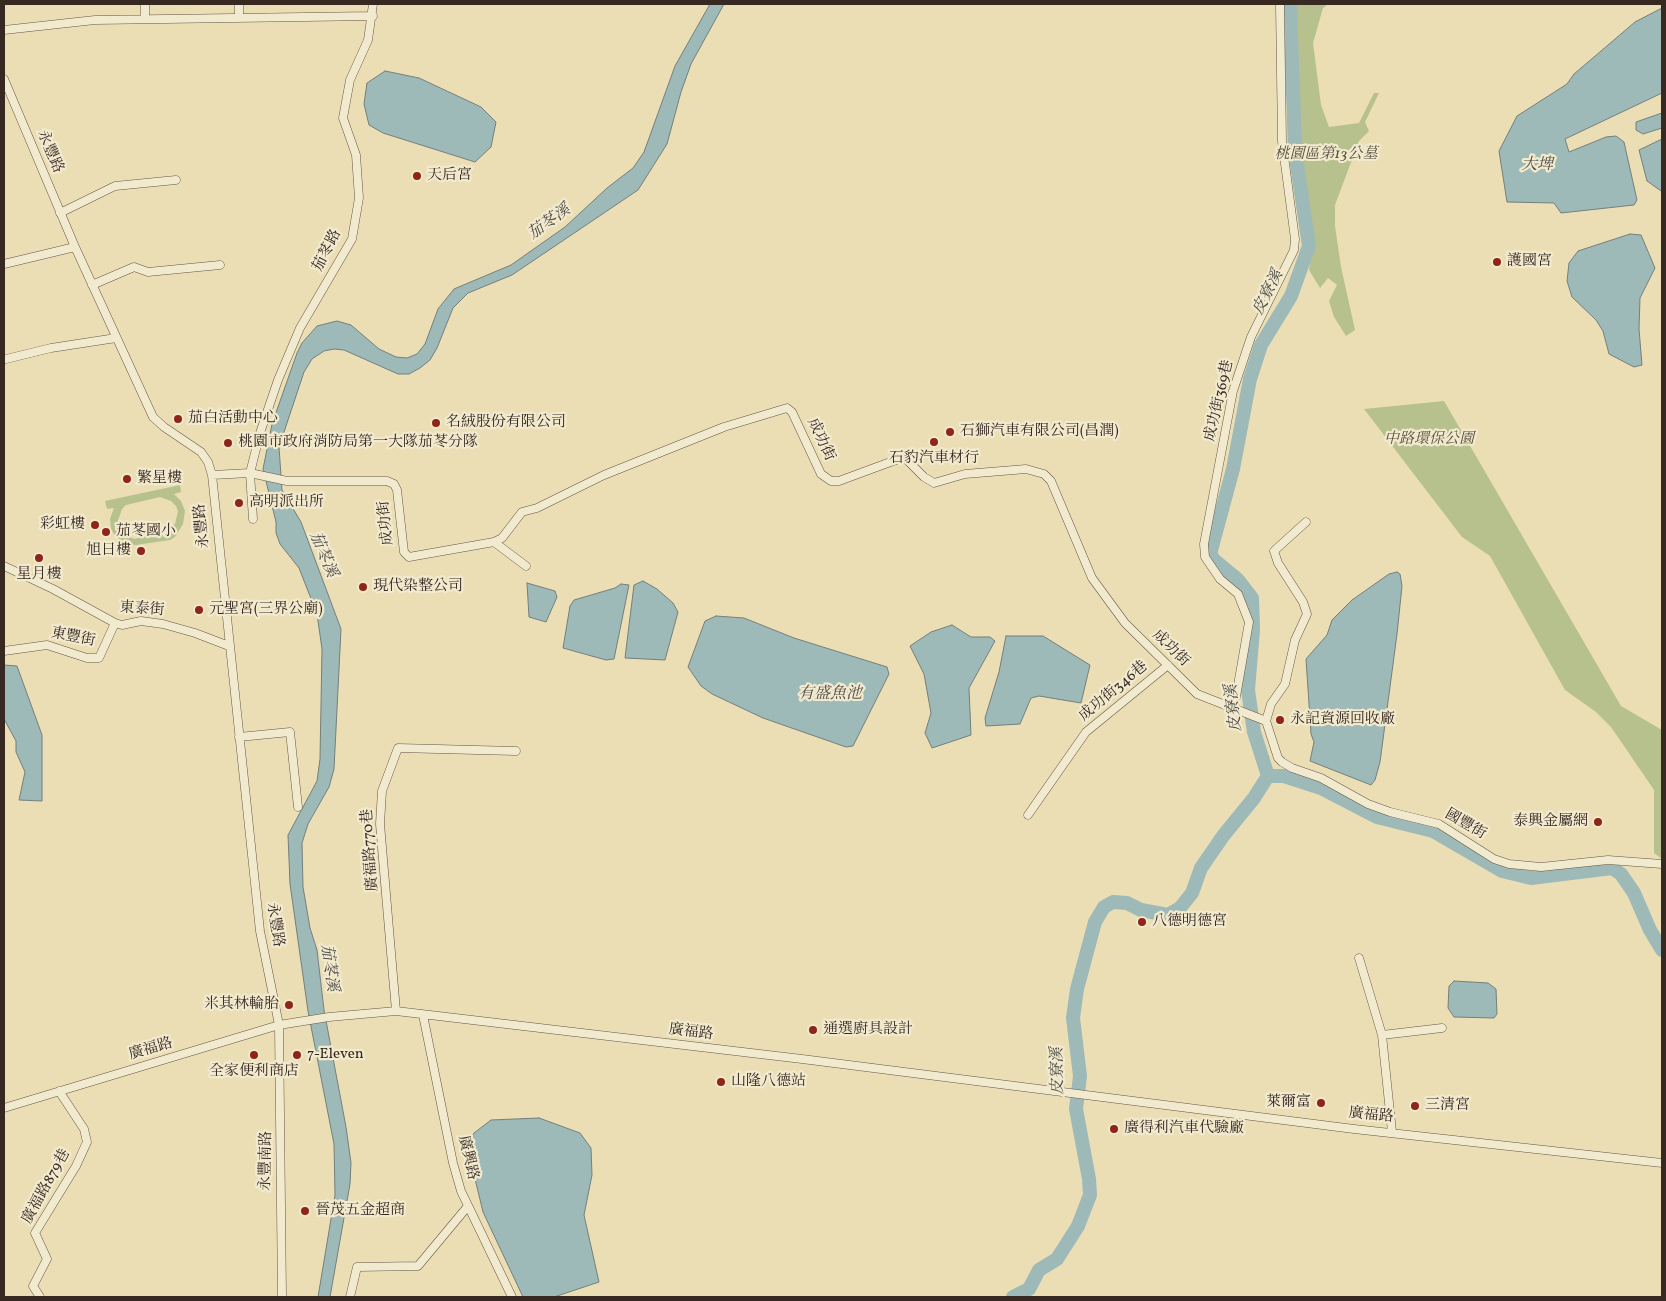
<!DOCTYPE html>
<meta charset="utf-8">
<style>
body{margin:0}
#map{position:relative;width:1666px;height:1301px;overflow:hidden;background:#ebdeb4;font-family:Vollkorn,serif}
canvas{display:block}
.frame{position:absolute;inset:0;border:5px solid #372822;pointer-events:none}
</style>
<div id="map">
<canvas width="1666" height="1301"></canvas>
<div class="frame"></div>
</div>
<script>
const g = document.querySelector('canvas').getContext('2d');
g.lineJoin = 'round';
function fillPath(path, color) {
  g.fillStyle = color;
  g.fill(path, 'evenodd');
}
function toPath(rows) {
  const path = new Path2D();
  for (const r of rows) {
    path.moveTo(r[0], r[1]);
    for (let i = 2; i < r.length; i += 2) path.lineTo(r[i], r[i + 1]);
  }
  return path;
}
function stroke(path, color, width, dash) {
  g.strokeStyle = color;
  g.lineWidth = width;
  g.lineCap = dash ? 'butt' : 'round';
  g.setLineDash(dash || []);
  g.stroke(path);
}
function drawText(font, color, halo, rows, align = 'center') {
  g.font = font + ' Vollkorn,"Noto Serif TC",serif';
  g.lineWidth = 4.5;
  g.setLineDash([]);
  g.textBaseline = 'middle';
  g.strokeStyle = halo;
  g.fillStyle = color;
  for (const [text, x, y, turn = 0] of rows) {
    g.save();
    g.translate(x, y);
    g.rotate((+turn || 0) * Math.PI / 180);
    g.textAlign = isNaN(turn) ? turn : align;
    if (halo) g.strokeText(text, 0, 0);
    g.fillText(text, 0, 0);
    g.restore();
  }
}
fillPath(toPath([
 [1295,4,1328,4,1323,8,1313,43,1321,105,1329,127,1359,123,1374,93,1379,93,1365,122,1369,131,1359,141,1335,205,1335,226,1341,267,1355,330,1346,336,1334,317,1329,301,1337,285,1328,278,1320,288,1309,270,1313,244,1298,149],
 [1444,401,1621,706,1662,730,1662,859,1654,853,1654,790,1611,727,1596,712,1565,690,1490,556,1462,537,1364,409],
 [180,485,181,492,174,494,181,501,185,511,183,524,175,537,170,540,136,545,126,544,115,536,111,529,110,519,114,508,107,509,105,501],
 [160,497,171,501,176,506,178,511,175,524,167,532,134,539,125,534,117,523,122,509,126,505]
]), '#b7c18e');
const water = toPath([
 [710,4,724,4,691,64,681,92,667,144,638,190,512,275,468,293,453,308,437,348,430,360,420,368,409,374,398,374,344,350,334,349,324,351,312,359,304,372,279,447,282,490,301,522,341,629,334,769,329,787,308,824,302,843,303,887,310,928,317,950,324,1010,346,1127,351,1163,350,1184,330,1297,318,1297,335,1195,334,1144,308,1011,290,884,288,835,317,781,320,759,322,649,317,614,299,568,280,544,276,533,276,522,263,469,272,424,297,353,302,343,317,326,337,321,351,325,379,349,396,357,407,358,417,354,425,344,438,309,454,289,511,265,565,227,607,188,633,168,644,152,675,66,710,4],
 [1662,8,1662,93,1565,139,1569,152,1606,137,1616,136,1624,142,1637,200,1634,205,1561,213,1554,203,1507,202,1499,151,1517,116,1567,84,1574,74,1635,22,1662,8],
 [385,71,419,78,481,107,496,122,491,147,475,162,383,133,369,125,364,104,367,83,385,71],
 [1662,113,1662,128,1643,134,1636,130,1636,122,1662,113],
 [1662,139,1662,190,1661,191,1647,181,1639,150,1662,139],
 [1630,234,1641,235,1655,268,1640,298,1639,329,1642,365,1634,367,1609,354,1603,331,1596,320,1572,297,1567,281,1569,263,1578,251,1630,234],
 [1397,572,1400,574,1402,586,1397,634,1380,762,1375,780,1371,785,1310,761,1314,742,1311,734,1306,659,1327,635,1332,620,1352,600,1389,574,1397,572],
 [643,581,657,589,673,603,678,612,665,660,625,658,634,585,643,581],
 [527,583,555,591,557,597,546,622,529,617,527,583],
 [621,584,629,585,614,659,606,660,563,648,570,606,574,600,615,588,621,584],
 [716,616,744,618,794,638,887,667,889,674,853,746,846,747,763,718,712,694,701,686,688,667,705,621,716,616],
 [952,625,971,637,990,637,995,641,969,688,971,735,932,748,925,733,931,713,924,674,910,646,931,632,952,625],
 [1006,636,1043,636,1090,665,1081,703,1039,696,1031,698,1020,724,986,726,985,718,999,672,1006,636],
 [4,665,17,666,42,735,42,801,19,800,25,772,16,752,16,741,4,719,4,665],
 [1454,981,1488,983,1496,989,1497,1014,1494,1018,1454,1017,1448,1008,1449,986,1454,981],
 [539,1118,580,1133,591,1148,592,1175,584,1215,599,1282,554,1297,523,1297,483,1212,467,1146,474,1133,491,1120,539,1118]
]);
fillPath(water, '#9db9b8');
stroke(water, '#747f7c', 1);
stroke(toPath([
 [1268,776,1254,732,1248,690,1253,630,1252,598,1238,580,1214,560,1210,554,1233,469,1250,379,1261,345,1291,296,1309,246,1295,151,1290,4],
 [1268,776,1284,776,1321,788,1377,817,1433,831,1502,871,1531,878,1612,868,1621,874,1634,893,1650,930,1662,950],
 [1013,1297,1029,1289,1039,1270,1057,1259,1078,1226,1090,1195,1089,1179,1076,1109,1080,1076,1073,1018,1077,989,1095,922,1104,907,1113,902,1127,903,1141,910,1168,915,1180,908,1192,893,1201,868,1223,836,1254,798,1268,776]
]), '#9db9b8', 14);
const minor = toPath([
 [145,4,145,19],
 [239,4,239,18],
 [4,30,95,20,373,16],
 [4,79,75,247,153,417,164,427,201,452,208,462,212,475,260,931,279,1025,282,1297],
 [60,213,115,186,176,180],
 [4,264,75,247],
 [92,285,134,267,148,272,220,265],
 [6,359,51,348,116,338],
 [212,475,250,473,287,481,387,481,394,484,397,490,404,552,409,557,494,542,502,538,522,512,537,508,604,475,724,427,787,408,792,412,821,474,831,481,839,481,904,457,924,477,934,483,965,474,1026,469,1044,474,1051,481,1092,578,1125,623,1197,694,1266,721,1278,758,1282,762,1292,768,1321,778,1368,804,1390,812,1439,824,1494,859,1509,864,1541,867,1608,860,1662,864],
 [253,519,250,473,260,433,278,380,300,328,352,239,359,198,356,155,343,118,350,80,368,40,373,4],
 [494,542,526,566],
 [4,566,53,589,115,623,122,625,141,621,163,624,195,633,229,646],
 [4,651,47,645,87,658,99,658,115,623],
 [1234,708,1249,622,1238,594,1220,579,1205,557,1204,544,1233,391,1251,337,1294,250,1295,239,1282,141,1280,4],
 [1266,721,1271,704,1285,684,1295,640,1307,614,1303,602,1278,563,1274,551,1306,522],
 [239,737,290,732,298,807],
 [1028,815,1086,732,1168,665],
 [1359,958,1382,1035,1392,1132],
 [396,1011,380,824,382,791,398,748,516,751],
 [423,1015,453,1163,461,1191,512,1297],
 [1382,1035,1442,1028],
 [4,1108,279,1025,329,1017,396,1011,802,1059,1354,1129,1662,1163],
 [40,1297,33,1286,47,1259,35,1233,76,1166,87,1142,84,1129,59,1091],
 [350,1297,357,1267,418,1266,468,1206]
]);
stroke(minor, '#645646', 9);
stroke(minor, '#f2eace', 8);
for (const [x, y, r, color] of [
 [417,176,5,"#8f2418"],
 [1497,262,5,"#8f2418"],
 [178,419,5,"#8f2418"],
 [436,423,5,"#8f2418"],
 [950,432,5,"#8f2418"],
 [934,442,5,"#8f2418"],
 [228,443,5,"#8f2418"],
 [127,479,5,"#8f2418"],
 [239,503,5,"#8f2418"],
 [95,525,5,"#8f2418"],
 [106,532,5,"#8f2418"],
 [141,551,5,"#8f2418"],
 [39,558,5,"#8f2418"],
 [363,587,5,"#8f2418"],
 [199,610,5,"#8f2418"],
 [1280,720,5,"#8f2418"],
 [1598,822,5,"#8f2418"],
 [1142,922,5,"#8f2418"],
 [289,1005,5,"#8f2418"],
 [813,1030,5,"#8f2418"],
 [254,1055,5,"#8f2418"],
 [297,1055,5,"#8f2418"],
 [721,1082,5,"#8f2418"],
 [1321,1103,5,"#8f2418"],
 [1415,1106,5,"#8f2418"],
 [1114,1129,5,"#8f2418"],
 [305,1211,5,"#8f2418"]
]) {
  const dot = new Path2D();
  dot.arc(x, y, r, 0, 2 * Math.PI);
  g.fillStyle = color;
  g.fill(dot);
  stroke(dot, '#f2eace', 2);
}
drawText('15px', '#372822', '#f2eace', [
 ["永豐路",49,152,67],
 ["茄苳路",328,251,-63],
 ["成功街369巷",1220,401,-77],
 ["成功街",820,440,65],
 ["成功街",387,523,-96],
 ["永豐路",203,526,-96],
 ["東泰街",142,610,4],
 ["東豐街",73,638,11],
 ["成功街",1170,649,44],
 ["成功街346巷",1114,692,-40],
 ["國豐街",1465,825,30],
 ["廣福路770巷",371,850,-94],
 ["永豐路",274,925,81],
 ["廣福路",691,1033,7],
 ["廣福路",151,1050,-16],
 ["廣福路",1371,1116,6],
 ["廣興路",467,1158,77],
 ["永豐南路",267,1161,-89],
 ["廣福路879巷",47,1187,-61]
]);
drawText('italic 15px', '#574e3d', '#f2eace', [
 ["桃園區第13公墓",1326,155],
 ["中路環保公園",1429,440]
]);
drawText('15px', '#372822', '#f2eace', [
 ["天后宮",427,176],
 ["護國宮",1507,262],
 ["茄白活動中心",188,419],
 ["名絨股份有限公司",446,423],
 ["石獅汽車有限公司(昌潤)",960,432],
 ["桃園市政府消防局第一大隊茄苳分隊",238,443],
 ["石豹汽車材行",934,459,"center"],
 ["繁星樓",137,479],
 ["高明派出所",249,503],
 ["彩虹樓",85,525,"right"],
 ["茄苳國小",116,532],
 ["旭日樓",131,551,"right"],
 ["星月樓",39,575,"center"],
 ["現代染整公司",373,587],
 ["元聖宮(三界公廟)",209,610],
 ["永記資源回收廠",1290,720],
 ["泰興金屬網",1588,822,"right"],
 ["八德明德宮",1152,922],
 ["米其林輪胎",279,1005,"right"],
 ["通選廚具設計",823,1030],
 ["7-Eleven",307,1055],
 ["全家便利商店",254,1072,"center"],
 ["山隆八德站",731,1082],
 ["萊爾富",1311,1103,"right"],
 ["三清宮",1425,1106],
 ["廣得利汽車代驗廠",1124,1129],
 ["晉茂五金超商",315,1211]
], 'left');
drawText('italic 16px', '#504c48', '#f2eace', [
 ["大埤",1537,166],
 ["茄苳溪",550,223,-36],
 ["皮寮溪",1269,293,-63],
 ["茄苳溪",322,555,67],
 ["有盛魚池",830,695],
 ["皮寮溪",1235,708,-96],
 ["茄苳溪",328,968,82],
 ["皮寮溪",1059,1071,-91]
]);
</script>
